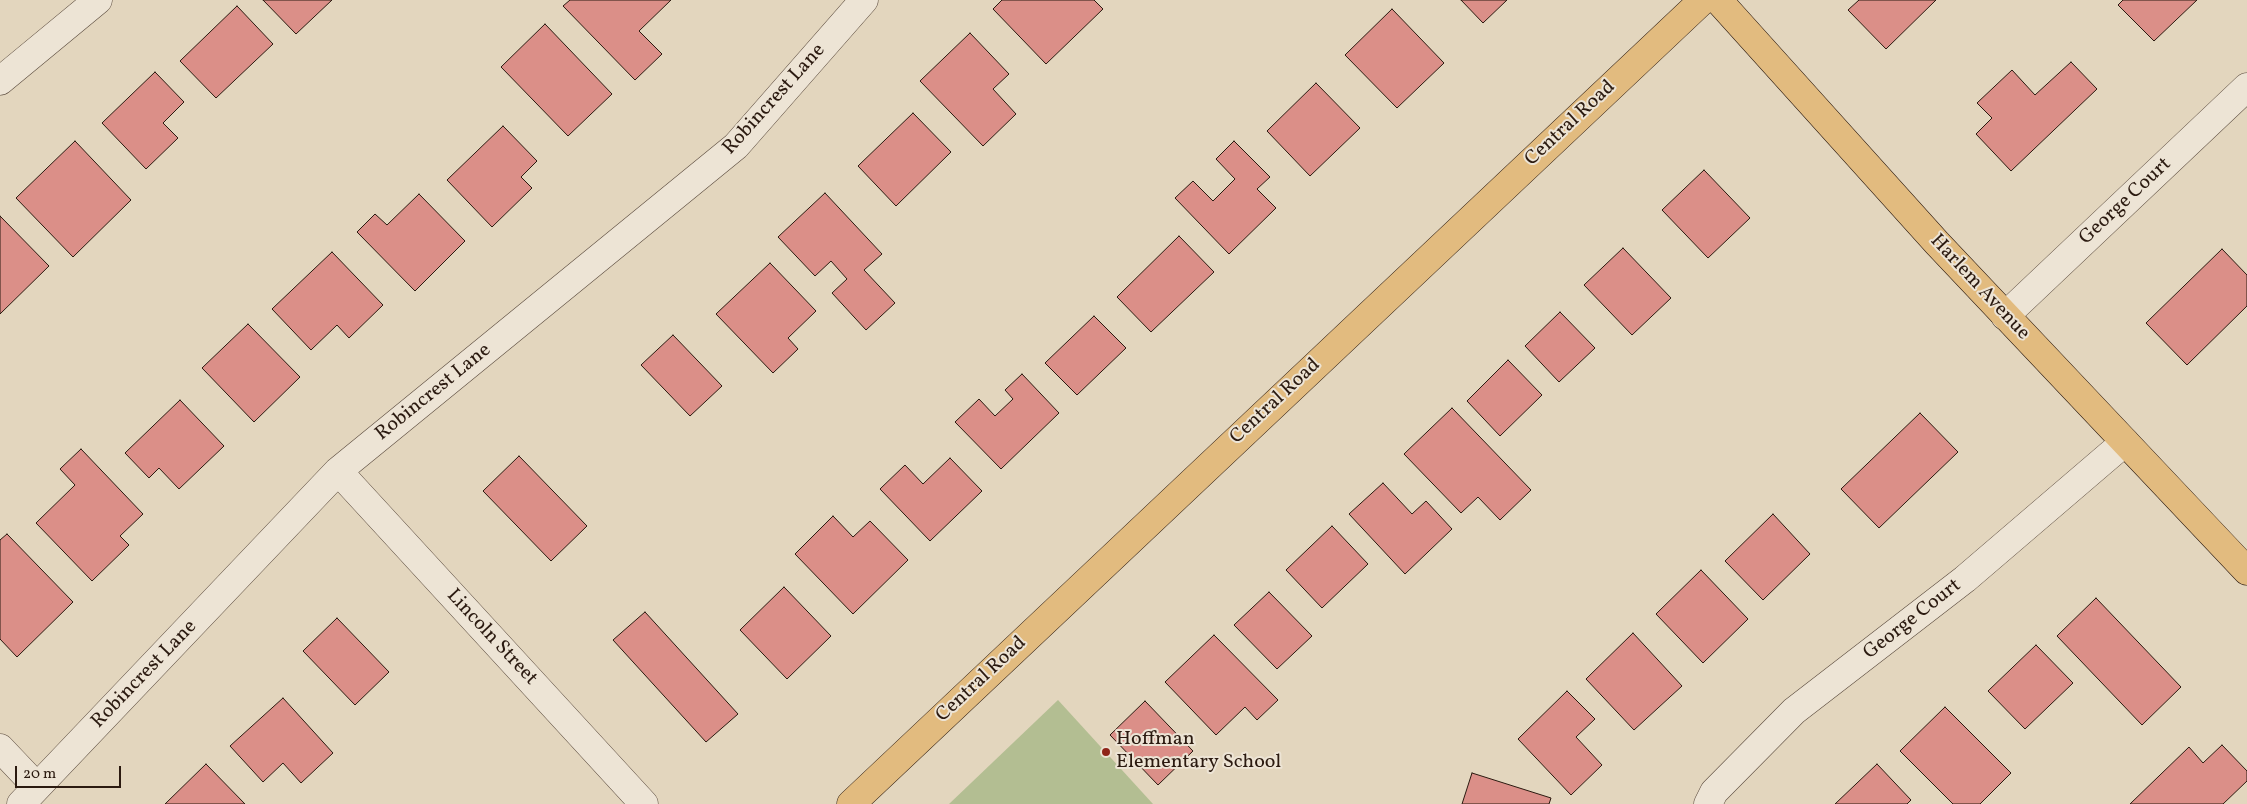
<!DOCTYPE html>
<style>
body{margin:0}
#map{position:relative;width:2247px;height:804px;overflow:hidden;background:#e3d6be;font-family:Vollkorn,serif}
canvas{display:block}
.scale{position:absolute;left:15px;top:766px;width:106px;height:22px;box-sizing:border-box;border:2px solid #2b1a10;border-top:0;padding-left:6px;font-size:15px;line-height:18px;white-space:nowrap;color:#2b1a10;-webkit-text-stroke:4px #ede4d5;paint-order:stroke}
</style>
<div id="map">
<canvas width="2247" height="804"></canvas>
<div class="scale">20 m</div>
</div>
<script>
const g = document.querySelector('canvas').getContext('2d');
g.lineJoin = 'round';
function fillPath(path, color) {
  g.fillStyle = color;
  g.fill(path, 'evenodd');
}
function toPath(rows) {
  const path = new Path2D();
  for (const r of rows) {
    path.moveTo(r[0], r[1]);
    for (let i = 2; i < r.length; i += 2) path.lineTo(r[i], r[i + 1]);
  }
  return path;
}
function stroke(path, color, width, dash) {
  g.strokeStyle = color;
  g.lineWidth = width;
  g.lineCap = dash ? 'butt' : 'round';
  g.setLineDash(dash || []);
  g.stroke(path);
}
function drawText(font, color, halo, rows, align = 'center') {
  g.font = font + ' Vollkorn,serif';
  g.lineWidth = 4;
  g.setLineDash([]);
  g.textBaseline = 'middle';
  g.strokeStyle = halo;
  g.fillStyle = color;
  for (const [text, x, y, turn = 0] of rows) {
    g.save();
    g.translate(x, y);
    g.rotate((+turn || 0) * Math.PI / 180);
    g.textAlign = isNaN(turn) ? turn : align;
    if (halo) g.strokeText(text, 0, 0);
    g.fillText(text, 0, 0);
    g.restore();
  }
}
fillPath(toPath([
 [1058,700,1153,804,949,804]
]), '#b3be92');
const building = toPath([
 [263,0,332,0,296,34,263,0],
 [570,0,671,0,639,31,662,54,635,80,563,6,570,0],
 [1002,0,1094,0,1103,9,1046,64,993,9,1002,0],
 [1461,0,1507,0,1483,23,1461,0],
 [1859,0,1936,0,1886,49,1848,10,1859,0],
 [2123,0,2197,0,2154,41,2118,5,2123,0],
 [237,6,273,44,216,98,180,61,237,6],
 [1392,9,1444,63,1397,108,1345,55,1392,9],
 [545,24,612,94,568,136,501,67,545,24],
 [970,33,1009,74,993,89,1016,114,983,146,920,81,970,33],
 [2071,62,2097,89,2011,171,1976,134,1992,118,1977,103,2012,70,2035,95,2071,62],
 [155,72,184,102,163,123,178,138,146,169,102,123,155,72],
 [1316,83,1360,128,1310,176,1267,131,1316,83],
 [913,113,951,152,896,206,858,166,913,113],
 [503,126,537,161,521,177,532,188,492,227,447,180,503,126],
 [75,141,131,200,73,257,16,198,75,141],
 [1234,141,1270,177,1257,189,1276,208,1229,254,1175,198,1193,181,1213,201,1235,179,1216,159,1234,141],
 [1704,170,1750,218,1708,258,1662,210,1704,170],
 [825,193,882,254,864,270,895,303,866,330,832,293,847,279,831,261,815,276,778,237,825,193],
 [419,194,465,241,415,291,357,232,375,214,387,225,419,194],
 [0,216,49,266,0,314,0,216],
 [1179,236,1214,272,1151,332,1117,297,1179,236],
 [1623,248,1671,298,1632,335,1584,285,1623,248],
 [2222,249,2247,275,2247,306,2187,365,2146,323,2222,249],
 [332,252,383,305,349,338,337,325,311,350,272,309,332,252],
 [770,263,816,311,788,338,798,349,773,373,716,314,770,263],
 [1560,312,1595,348,1559,382,1525,346,1560,312],
 [1094,316,1126,348,1077,395,1045,363,1094,316],
 [248,324,300,377,254,422,202,368,248,324],
 [673,335,722,386,690,416,641,365,673,335],
 [1508,360,1542,395,1500,436,1467,401,1508,360],
 [1022,374,1059,413,1001,469,955,422,979,399,995,416,1013,399,1005,390,1022,374],
 [180,400,224,446,179,489,159,468,149,478,125,453,180,400],
 [1452,408,1531,490,1500,520,1478,497,1461,513,1404,454,1452,408],
 [1920,413,1958,452,1879,528,1841,489,1920,413],
 [81,449,143,514,120,536,129,545,92,581,36,523,75,485,60,469,81,449],
 [519,456,587,526,551,561,483,491,519,456],
 [950,458,982,491,930,541,880,489,905,465,923,484,950,458],
 [1383,483,1412,514,1426,501,1452,529,1405,574,1349,514,1383,483],
 [1773,514,1810,554,1763,600,1725,561,1773,514],
 [833,516,853,537,870,521,908,560,853,614,795,554,833,516],
 [1332,526,1368,564,1322,608,1286,570,1332,526],
 [7,534,73,602,17,657,0,639,0,540,7,534],
 [1701,570,1748,619,1703,663,1656,614,1701,570],
 [784,587,831,636,787,679,740,630,784,587],
 [1269,592,1312,636,1277,669,1234,625,1269,592],
 [2096,598,2181,687,2142,725,2057,636,2096,598],
 [645,612,738,714,706,742,613,640,645,612],
 [337,618,389,672,355,705,303,651,337,618],
 [1633,633,1682,686,1634,730,1586,679,1633,633],
 [1214,635,1278,700,1257,720,1245,707,1216,735,1165,682,1214,635],
 [2036,645,2073,683,2025,729,1988,691,2036,645],
 [1567,691,1595,719,1576,737,1602,765,1571,795,1518,739,1567,691],
 [283,698,333,753,301,783,283,763,263,782,230,746,283,698],
 [1145,701,1193,751,1158,785,1110,735,1145,701],
 [1945,707,2011,773,1980,804,1953,804,1900,751,1945,707],
 [2222,745,2247,771,2247,781,2223,804,2130,804,2189,747,2203,763,2222,745],
 [206,764,245,804,165,804,206,764],
 [1877,764,1911,800,1907,804,1835,804,1877,764],
 [1472,773,1551,798,1549,804,1462,804,1472,773]
]);
fillPath(building, '#db8f88');
stroke(building, '#2b1a10', 1);
const minor = toPath([
 [0,81,98,0],
 [2005,316,2247,87],
 [338,471,644,804],
 [0,748,37,787],
 [21,804,338,471,736,146,864,0],
 [1708,804,1714,792,1794,711,1965,579,2125,442]
]);
const major = toPath([
 [1718,0,1937,243,2247,571],
 [851,804,1703,0]
]);
stroke(minor, '#59493c', 29);
stroke(major, '#2b1a10', 29);
stroke(minor, '#ede4d5', 28);
stroke(major, '#e2bb7f', 28);
for (const [x, y, r, color] of [
 [1106,752,5,"#8f2418"]
]) {
  const dot = new Path2D();
  dot.arc(x, y, r, 0, 2 * Math.PI);
  g.fillStyle = color;
  g.fill(dot);
  stroke(dot, '#ede4d5', 2);
}
drawText('20px', '#2b1a10', '#ede4d5', [
 ["Robincrest Lane",775,100,-48],
 ["Central Road",1571,124,-43],
 ["George Court",2126,202,-43],
 ["Harlem Avenue",1979,288,47],
 ["Robincrest Lane",434,393,-39],
 ["Central Road",1276,402,-43],
 ["George Court",1913,620,-38],
 ["Lincoln Street",491,638,47],
 ["Robincrest Lane",145,675,-46],
 ["Central Road",982,680,-43]
]);
drawText('20px', '#2b1a10', '#ede4d5', [
 ["Hoffman",1116,740],
 ["Elementary School",1116,763]
], 'left');
</script>
